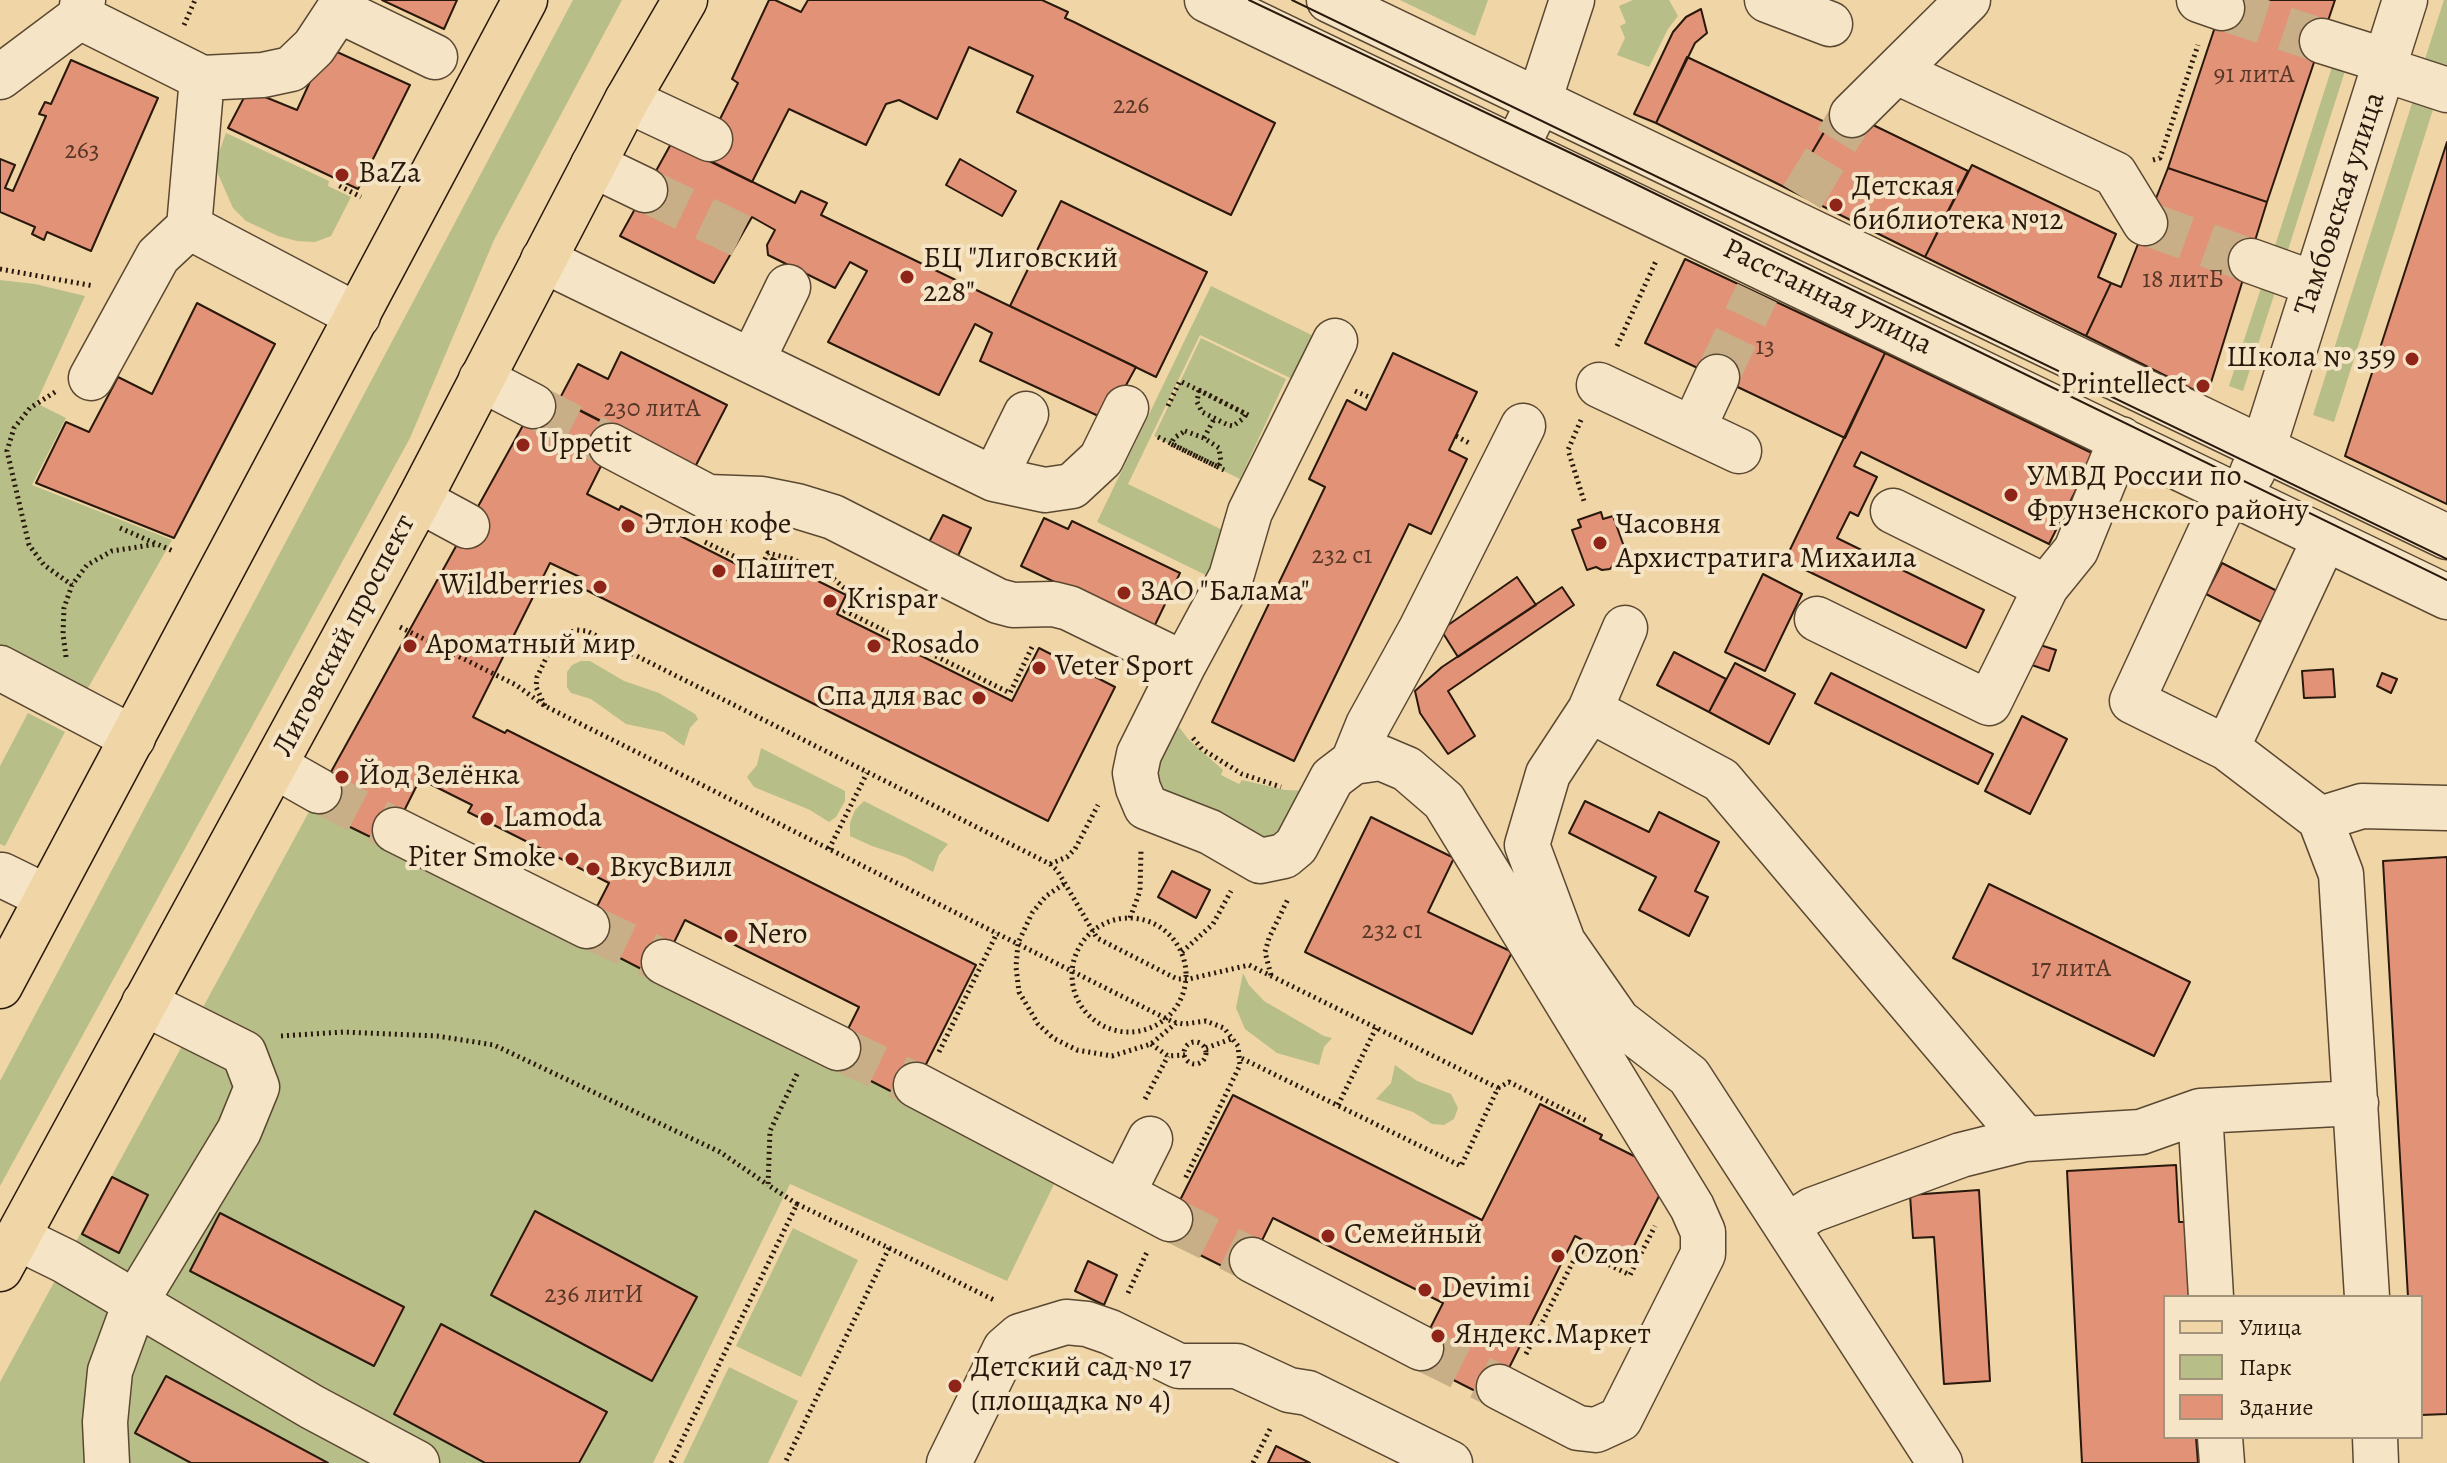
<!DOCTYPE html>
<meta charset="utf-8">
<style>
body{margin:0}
#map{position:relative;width:2447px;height:1463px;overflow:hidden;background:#f0d5a6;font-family:Alegreya,serif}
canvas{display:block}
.legend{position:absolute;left:2163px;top:1295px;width:260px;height:144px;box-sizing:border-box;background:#f5e4c5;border:2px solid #a3937b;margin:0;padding:10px 14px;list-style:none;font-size:24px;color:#29190c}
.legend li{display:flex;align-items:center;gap:16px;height:40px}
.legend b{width:40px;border:2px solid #a3937b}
</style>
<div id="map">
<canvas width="2447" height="1463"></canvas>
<ul class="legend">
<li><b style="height:10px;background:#f0d5a6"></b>Улица</li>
<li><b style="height:22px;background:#b7be88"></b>Парк</li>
<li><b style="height:22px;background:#e29277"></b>Здание</li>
</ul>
</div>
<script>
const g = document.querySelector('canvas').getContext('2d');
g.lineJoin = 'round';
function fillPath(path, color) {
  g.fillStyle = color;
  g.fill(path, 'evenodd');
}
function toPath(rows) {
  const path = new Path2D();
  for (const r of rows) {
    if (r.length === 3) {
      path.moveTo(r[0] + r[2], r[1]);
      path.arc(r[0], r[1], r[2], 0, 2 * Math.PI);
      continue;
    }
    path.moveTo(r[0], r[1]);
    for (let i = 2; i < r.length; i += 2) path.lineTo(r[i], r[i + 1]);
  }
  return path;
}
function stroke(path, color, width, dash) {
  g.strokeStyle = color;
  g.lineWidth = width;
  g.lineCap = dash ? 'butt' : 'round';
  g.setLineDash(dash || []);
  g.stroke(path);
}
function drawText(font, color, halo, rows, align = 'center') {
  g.font = font + ' Alegreya,serif';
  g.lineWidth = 8;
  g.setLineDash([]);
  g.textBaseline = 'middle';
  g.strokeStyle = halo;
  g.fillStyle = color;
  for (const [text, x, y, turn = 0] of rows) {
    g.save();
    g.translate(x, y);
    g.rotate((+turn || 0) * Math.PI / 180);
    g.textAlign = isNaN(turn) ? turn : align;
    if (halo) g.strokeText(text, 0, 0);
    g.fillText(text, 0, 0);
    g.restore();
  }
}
fillPath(toPath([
 [573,0,622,0,494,240,410,438,0,1186,0,1081],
 [1400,0,1488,0,1475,36],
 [1633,0,1669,0,1678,16,1668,29,1649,67,1617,55,1625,38,1620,26,1626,23,1619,6],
 [2444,0,2447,0,2447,64,2444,72,2423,65],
 [2332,67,2345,71,2287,253,2274,249],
 [2415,94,2436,100,2334,422,2313,415],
 [226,133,329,181,328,186,351,197,331,236,315,242,297,241,278,236,246,221,233,208,218,174,217,158],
 [0,280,35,284,85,296,36,403,66,418,32,485,172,540,84,695,0,651],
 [1211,286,1326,342,1305,385,1200,335,1128,484,1239,538,1218,581,1097,522],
 [2261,288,2275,292,2243,391,2229,386],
 [1201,338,1286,379,1240,479,1154,436],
 [581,661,590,661,624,681,659,693,695,714,698,719,690,728,684,746,664,732,626,724,591,699,571,693,567,687,567,672,572,665],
 [28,713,65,732,5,846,0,844,0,766],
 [1172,718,1189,740,1223,770,1221,775,1239,784,1242,780,1285,790,1312,791,1276,848,1160,799,1152,759],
 [761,748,845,791,845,801,836,817,829,822,810,810,754,787,747,777,757,765],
 [864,801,948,844,939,855,933,872,905,857,872,846,850,836,850,823,855,810],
 [311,808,832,1061,1057,1178,1007,1281,790,1184,653,1463,0,1463,0,1382],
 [1243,973,1249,985,1264,1001,1324,1036,1332,1038,1324,1047,1319,1065,1277,1053,1245,1029,1236,1008],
 [1395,1065,1417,1081,1451,1094,1458,1108,1454,1119,1444,1125,1432,1124,1413,1112,1376,1099,1391,1083],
 [793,1228,858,1260,801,1377,736,1346],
 [729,1367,798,1401,768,1463,683,1463]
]), '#b7be88');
const building = toPath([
 [382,0,457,0,444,29,382,0],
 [769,0,775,0,801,12,808,0,1042,0,1068,12,1065,18,1074,22,1275,123,1231,215,1017,112,1033,76,969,47,937,119,899,100,886,104,866,145,789,109,752,182,701,157,738,83,732,79,769,0],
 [2224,0,2335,0,2267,202,2168,168,2224,0],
 [1701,9,1707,33,1695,43,1656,123,1634,114,1673,32,1686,17,1701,9],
 [326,47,410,85,358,189,228,128,248,90,297,110,326,47],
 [1687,57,1829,124,1790,190,1656,123,1687,57],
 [71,60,158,98,91,251,47,232,44,240,32,234,35,227,0,212,0,159,15,165,5,188,13,191,46,116,39,114,45,102,51,104,71,60],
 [1838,108,1968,171,1925,257,1790,190,1838,108],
 [672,142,795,203,801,191,827,203,821,215,1136,367,1107,420,980,361,992,333,975,324,939,395,828,342,867,271,850,262,835,288,768,255,767,245,775,230,752,217,714,283,620,236,672,142],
 [2447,142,2447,504,2345,456,2447,142],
 [960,159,1016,191,1002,216,946,185,960,159],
 [1972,165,2116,234,2098,277,2111,283,2086,336,1925,257,1972,165],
 [2168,168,2267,202,2209,389,2200,393,2086,336,2111,283,2121,287,2168,168],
 [1061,201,1207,272,1156,377,1010,306,1061,201],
 [1685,259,1885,353,1845,438,1645,343,1685,259],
 [197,303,275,344,174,538,36,483,66,422,89,432,118,377,152,394,197,303],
 [621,352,727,405,694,469,559,400,578,364,608,379,621,352],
 [1393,353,1477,392,1449,450,1467,459,1431,534,1409,524,1294,761,1212,722,1325,487,1309,479,1347,400,1366,410,1393,353],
 [1885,353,2094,454,2049,544,1861,452,1854,466,1877,477,1858,516,1850,512,1837,538,1984,610,1966,648,1785,560,1885,353],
 [542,391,619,430,587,494,619,510,621,506,762,577,772,558,846,595,837,614,1012,701,1039,648,1115,687,1048,821,580,587,584,579,550,563,473,717,505,733,507,730,976,965,908,1100,832,1061,859,1007,685,920,657,977,581,938,609,883,468,812,472,805,420,779,387,845,311,808,542,391],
 [1601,512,1603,519,1613,516,1627,555,1618,558,1610,569,1602,570,1596,567,1587,570,1572,530,1581,527,1578,520,1601,512],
 [943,515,971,528,956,560,927,546,943,515],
 [1044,518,1068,529,1072,521,1180,573,1153,629,1021,566,1044,518],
 [2222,563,2277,591,2261,622,2206,594,2222,563],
 [1763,574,1802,594,1765,671,1725,652,1763,574],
 [1517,577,1536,605,1458,657,1441,630,1517,577],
 [1562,587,1574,605,1448,691,1475,736,1448,754,1420,713,1415,691,1442,667,1562,587],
 [2037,644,2056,650,2049,671,2029,664,2037,644],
 [1674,652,1726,679,1709,712,1657,685,1674,652],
 [1735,663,1795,694,1769,744,1709,712,1735,663],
 [2333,669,2335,697,2304,698,2302,671,2333,669],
 [1831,673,1993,754,1978,784,1815,703,1831,673],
 [2382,673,2397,679,2391,693,2377,686,2382,673],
 [2022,716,2067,739,2030,814,1985,791,2022,716],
 [1585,801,1649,832,1659,812,1719,842,1695,891,1708,897,1689,936,1639,910,1656,877,1569,833,1585,801],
 [1371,817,1454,858,1428,912,1512,952,1472,1034,1305,952,1371,817],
 [2447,857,2447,1414,2421,1415,2421,1297,2408,1297,2383,861,2447,857],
 [1172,871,1210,890,1196,918,1158,897,1172,871],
 [1989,884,2190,982,2154,1056,1953,958,1989,884],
 [1233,1095,1482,1220,1540,1104,1602,1135,1600,1139,1670,1174,1626,1262,1575,1236,1493,1400,1414,1360,1443,1303,1273,1218,1244,1277,1162,1236,1233,1095],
 [2176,1165,2179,1222,2186,1222,2190,1297,2165,1297,2165,1437,2196,1437,2198,1463,2082,1463,2067,1171,2176,1165],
 [112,1177,148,1195,119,1253,82,1234,112,1177],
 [1979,1190,1990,1381,1944,1384,1934,1237,1913,1238,1910,1195,1979,1190],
 [535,1211,697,1297,652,1381,491,1295,535,1211],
 [220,1213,404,1307,374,1366,190,1271,220,1213],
 [1088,1261,1117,1275,1104,1305,1075,1291,1088,1261],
 [441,1324,607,1412,579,1463,485,1463,394,1414,441,1324],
 [166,1376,328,1463,191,1463,135,1433,166,1376],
 [1276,1446,1310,1463,1268,1463,1276,1446]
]);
fillPath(building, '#e29277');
stroke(building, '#29190c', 2);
stroke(toPath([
 [2222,8,2322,41],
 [645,190,741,236],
 [1802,197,1852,115],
 [2145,223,2251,261],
 [1717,377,1757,293],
 [533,406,611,446],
 [319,791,395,830],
 [587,926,664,962],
 [838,1048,916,1085],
 [1170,1219,1252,1260],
 [1421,1348,1499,1387]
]), '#c8af87', 44, [44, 22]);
const minor = toPath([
 [1207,0,2447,597],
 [1329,0,2447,537],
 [1767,0,1830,24],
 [2199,0,2222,8],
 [340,11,435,57],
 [80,17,202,78,189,227,358,316],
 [2322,41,2386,61],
 [2383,69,2447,90],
 [1897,72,2115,174,2145,223],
 [0,77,80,17,83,0],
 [202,78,263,75,291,69,314,47,345,0],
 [627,100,710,139],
 [1852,115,1968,0],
 [1526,128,1539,101,1572,0],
 [593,165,645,190],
 [543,260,994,479,1045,490,1072,486,1101,459,1126,408],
 [2251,261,2315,284],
 [752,361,788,287],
 [91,378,158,256,189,227],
 [481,379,533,406],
 [1599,385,1739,451],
 [1693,429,1717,377],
 [611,446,708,497,762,499,797,506,833,517,998,601,1013,605,1053,604,1069,608,1184,664,1139,754,1135,773,1138,788,1146,807,1210,832,1260,861,1284,856,1296,846,1332,778,1353,762,1381,758,1407,769,1444,801,1692,1207,1703,1232,1703,1254,1620,1419,1596,1430,1578,1428,1499,1387],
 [2252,473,2263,449,2405,0],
 [994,479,1026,414],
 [419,500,467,526],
 [1893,511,2046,587],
 [2325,538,2227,748,2320,819,2341,874,2367,1297],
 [1817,619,1989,703,2046,587,2076,550,2121,439],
 [1625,628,1590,710,1548,774,1527,845,1563,942,1618,1021,1689,1076,1940,1463],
 [1184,664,1231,577,1250,512,1335,341],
 [0,668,133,738],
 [1590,710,1721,780,2025,1139,2141,1132,2200,1111,2356,1103],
 [2227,748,2132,701,2229,491],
 [1353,762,1368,725,1421,629,1523,426],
 [275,766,319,791],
 [2320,819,2362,806,2447,808],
 [395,830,587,926],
 [2,875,47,897],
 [664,962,838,1048],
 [916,1085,1170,1219],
 [2200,1111,2211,1297],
 [1123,1193,1150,1139],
 [1787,1226,1812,1210,1961,1155,2025,1139],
 [18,1238,65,1261,312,1407,417,1463],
 [1252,1260,1421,1348],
 [2220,1437,2222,1463],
 [2375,1437,2376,1463],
 [107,1463,105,1422,110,1371,135,1303,239,1131,257,1087,244,1053,144,1003],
 [949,1463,1005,1349,1020,1336,1066,1322,1087,1324,1110,1332,1179,1366,1237,1366,1289,1390,1308,1393,1450,1463]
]);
const major = toPath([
 [0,986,525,0],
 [0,1269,419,500,627,100,685,0]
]);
stroke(minor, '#5b4832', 47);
stroke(major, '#29190c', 47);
stroke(toPath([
 [184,25,195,0],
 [2153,160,2160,158,2198,45],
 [340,181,338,185,361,197],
 [0,269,94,286],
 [1617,346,1656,261],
 [1199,390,1246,414,1244,418,1233,426,1228,425,1202,412,1197,402,1199,390],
 [1355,391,1371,398],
 [55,392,30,408,14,428,7,451,29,545,44,565,72,585],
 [1168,406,1180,381,1250,416],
 [1581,420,1568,450,1584,501],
 [1185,431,1204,438,1219,448,1221,462,1218,467,1171,444,1174,438,1185,431],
 [1456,436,1469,443],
 [1158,437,1224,470],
 [1204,438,1214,419],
 [120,528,173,551],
 [705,542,760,569,768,553,792,559,834,579,853,596,845,611,1010,693,1032,647],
 [400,627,516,685,545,706,1173,1022,1184,1024,1206,1021,1224,1028,1238,1046,1240,1065,1185,1179],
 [66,657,63,634,64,608,72,585,87,565,112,551,157,544],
 [545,706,536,687,537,677,552,646,567,633,577,630,587,631,1050,864,1057,870,1097,938,1177,979,1189,979,1249,965,1498,1088,1461,1166,1241,1058],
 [1193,738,1202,749,1242,774,1281,787],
 [829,849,867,773],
 [1050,864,1067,857,1075,849,1098,805],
 [1064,884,1046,896,1032,913,1018,943,1016,967,1019,992,1038,1024,1053,1038,1077,1050,1112,1056,1151,1044,1176,1023],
 [1129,975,57],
 [1130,918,1140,891,1141,850],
 [1182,952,1213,924,1231,891],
 [1271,975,1265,952,1269,938,1288,899],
 [281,1036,344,1032,437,1036,494,1045,720,1152,768,1185],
 [1195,1053,11],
 [1151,1044,1168,1056,1185,1055],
 [1206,1048,1234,1038],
 [939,1052,997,933],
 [797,1074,770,1131,768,1185,797,1204],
 [1498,1088,1509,1082,1589,1122],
 [1145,1099,1168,1056],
 [1338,1105,1376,1028],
 [889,1248,996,1301],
 [1128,1293,1147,1252],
 [1526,1354,1579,1250,1630,1275,1655,1226],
 [671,1463,797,1204,889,1248,785,1463],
 [1253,1463,1271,1427]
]), '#29190c', 5, [2, 4]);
stroke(minor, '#f5e4c5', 44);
stroke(major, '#f0d5a6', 44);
stroke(toPath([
 [1249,0,1617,175,2447,580],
 [1292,0,2447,559]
]), '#29190c', 2);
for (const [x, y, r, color] of [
 [342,175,8,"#8f2418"],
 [1836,205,8,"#8f2418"],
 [907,277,8,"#8f2418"],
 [2412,359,8,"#8f2418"],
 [2203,386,8,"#8f2418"],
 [523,445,8,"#8f2418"],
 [2011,495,8,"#8f2418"],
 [628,526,8,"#8f2418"],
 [1600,543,8,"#8f2418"],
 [719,571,8,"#8f2418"],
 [600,587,8,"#8f2418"],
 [1124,593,8,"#8f2418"],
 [830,601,8,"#8f2418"],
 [410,646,8,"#8f2418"],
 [874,646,8,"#8f2418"],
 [1039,668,8,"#8f2418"],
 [979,698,8,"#8f2418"],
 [342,777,8,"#8f2418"],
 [487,819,8,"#8f2418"],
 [572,859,8,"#8f2418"],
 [593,869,8,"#8f2418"],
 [731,936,8,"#8f2418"],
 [1328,1236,8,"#8f2418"],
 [1558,1256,8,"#8f2418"],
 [1425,1290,8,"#8f2418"],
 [1438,1336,8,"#8f2418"],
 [955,1386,8,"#8f2418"]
]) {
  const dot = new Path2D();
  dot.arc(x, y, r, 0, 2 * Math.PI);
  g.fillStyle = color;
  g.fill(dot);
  stroke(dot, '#f5e4c5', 3);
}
drawText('26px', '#573727', null, [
 ["91 литА",2254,76],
 ["226",1131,107],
 ["263",82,152],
 ["18 литБ",2183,281],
 ["13",1765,348],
 ["230 литА",652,410],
 ["232 с1",1342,557],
 ["232 с1",1392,932],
 ["17 литА",2071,970],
 ["236 литИ",594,1296]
]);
drawText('30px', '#29190c', '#f5e4c5', [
 ["BaZa",358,175],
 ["Детская",1852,188],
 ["библиотека №12",1852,222],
 ["БЦ \"Лиговский",923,260],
 ["228\"",923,294],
 ["Школа № 359",2396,359,"right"],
 ["Printellect",2187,386,"right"],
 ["Uppetit",539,445],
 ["УМВД России по",2027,478],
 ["Фрунзенского району",2027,512],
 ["Этлон кофе",644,526],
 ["Часовня",1616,526],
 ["Архистратига Михаила",1616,560],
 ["Паштет",735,571],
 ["Wildberries",584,587,"right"],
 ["ЗАО \"Балама\"",1140,593],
 ["Krispar",846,601],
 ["Ароматный мир",426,646],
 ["Rosado",890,646],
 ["Veter Sport",1055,668],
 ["Спа для вас",963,698,"right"],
 ["Йод Зелёнка",358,777],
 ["Lamoda",503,819],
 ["Piter Smoke",556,859,"right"],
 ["ВкусВилл",609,869],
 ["Nero",747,936],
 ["Семейный",1344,1236],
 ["Ozon",1574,1256],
 ["Devimi",1441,1290],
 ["Яндекс.Маркет",1454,1336],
 ["Детский сад № 17",971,1369],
 ["(площадка № 4)",971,1403]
], 'left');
drawText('30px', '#29190c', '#f5e4c5', [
 ["Тамбовская улица",2341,204,-72],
 ["Расстанная улица",1827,298,26],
 ["Лиговский проспект",345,636,-62]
]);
</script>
